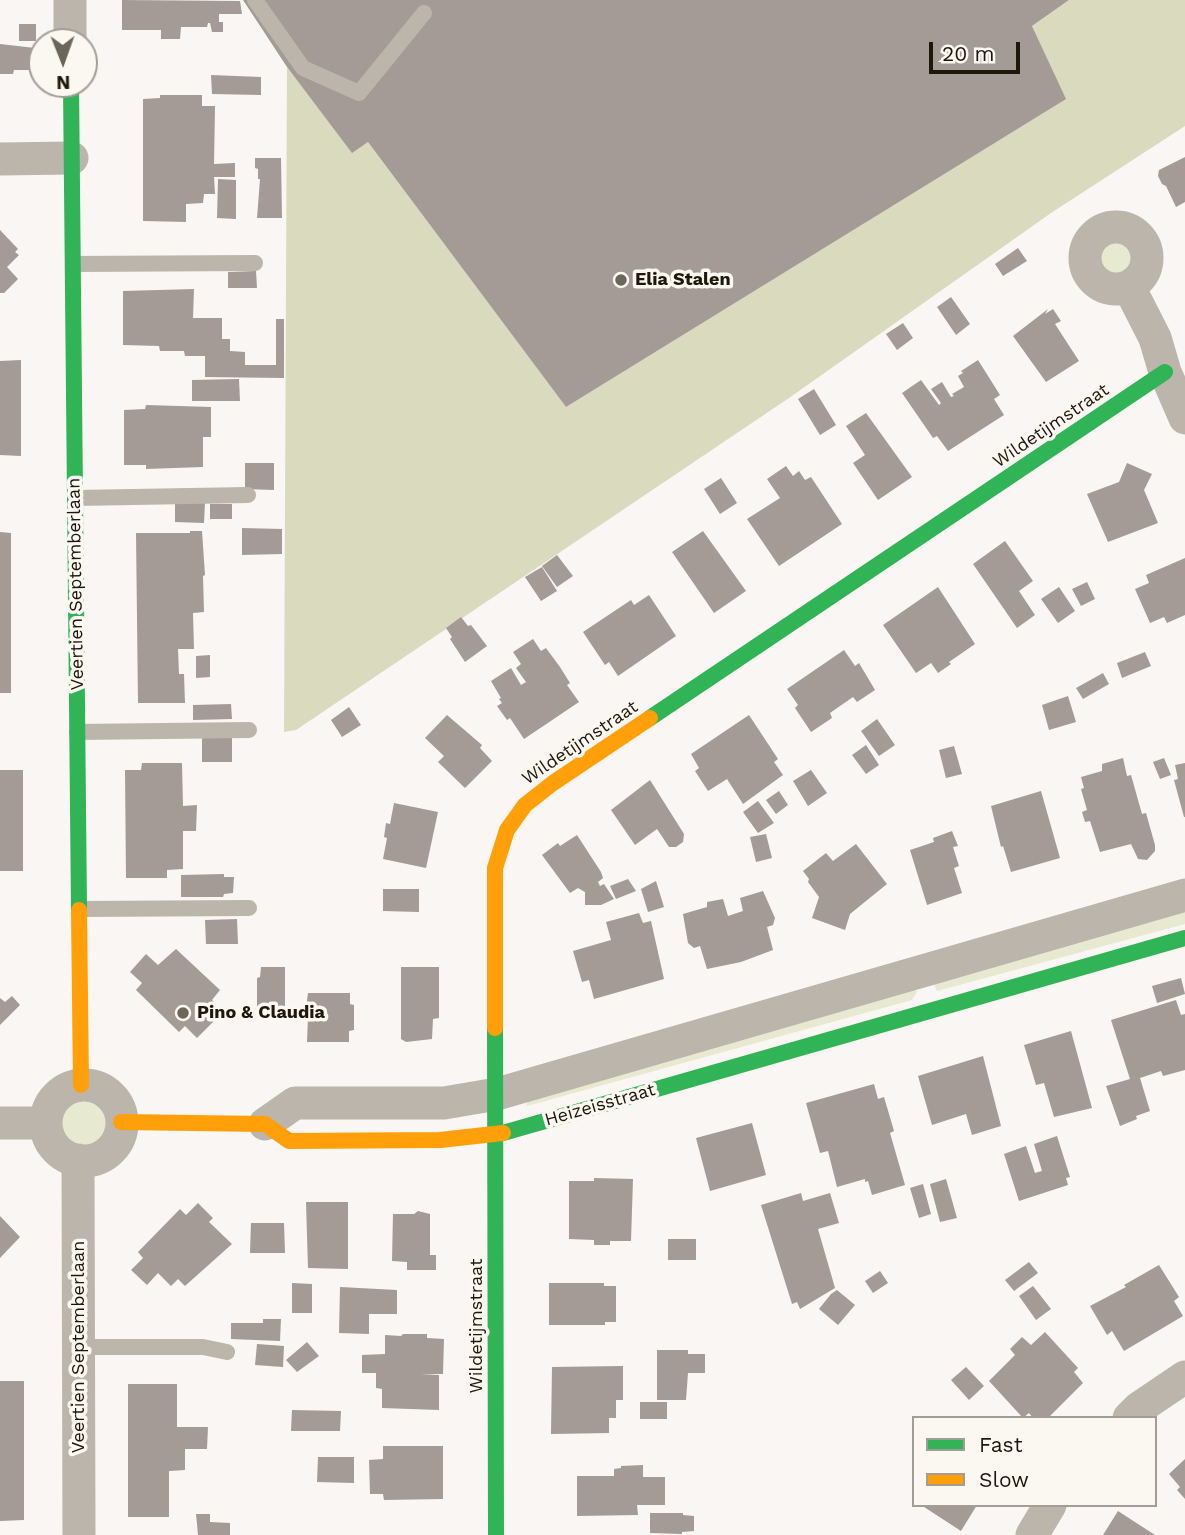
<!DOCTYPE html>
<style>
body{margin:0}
#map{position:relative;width:1185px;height:1535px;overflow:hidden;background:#f9f6f3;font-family:"Work Sans",sans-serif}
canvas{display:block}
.legend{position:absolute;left:912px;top:1416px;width:245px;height:91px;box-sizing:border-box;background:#fbf7f1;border:2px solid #a39d95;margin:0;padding:9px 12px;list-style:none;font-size:21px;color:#1e170b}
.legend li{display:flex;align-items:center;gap:14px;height:35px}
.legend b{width:35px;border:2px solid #a39d95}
.north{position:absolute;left:28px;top:28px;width:70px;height:70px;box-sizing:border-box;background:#fbf7f1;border:2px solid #a39d95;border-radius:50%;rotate:179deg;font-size:19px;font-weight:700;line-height:28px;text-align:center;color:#1e170b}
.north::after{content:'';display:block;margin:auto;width:24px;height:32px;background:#6b655c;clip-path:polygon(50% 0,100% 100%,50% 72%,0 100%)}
.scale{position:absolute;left:929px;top:42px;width:91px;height:32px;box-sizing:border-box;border:4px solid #1e170b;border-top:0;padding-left:9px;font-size:21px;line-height:24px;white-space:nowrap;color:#1e170b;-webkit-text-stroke:5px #fbf7f1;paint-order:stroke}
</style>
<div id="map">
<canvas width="1185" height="1535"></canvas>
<ul class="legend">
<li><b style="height:9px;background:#30b455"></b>Fast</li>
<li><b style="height:9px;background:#ff9f0a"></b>Slow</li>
</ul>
<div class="north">N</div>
<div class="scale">20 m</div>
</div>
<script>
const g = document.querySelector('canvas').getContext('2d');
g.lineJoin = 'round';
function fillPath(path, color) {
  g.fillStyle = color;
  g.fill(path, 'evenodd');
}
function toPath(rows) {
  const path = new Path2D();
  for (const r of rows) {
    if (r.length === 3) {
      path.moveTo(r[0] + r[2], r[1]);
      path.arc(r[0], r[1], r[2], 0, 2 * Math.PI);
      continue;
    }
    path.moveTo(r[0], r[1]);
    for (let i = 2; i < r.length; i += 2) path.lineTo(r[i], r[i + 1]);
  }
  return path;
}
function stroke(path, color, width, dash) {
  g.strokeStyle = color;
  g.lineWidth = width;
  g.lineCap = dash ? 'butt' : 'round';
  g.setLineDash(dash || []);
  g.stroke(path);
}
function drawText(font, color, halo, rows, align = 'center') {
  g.font = font + ' "Work Sans",sans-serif';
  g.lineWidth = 7;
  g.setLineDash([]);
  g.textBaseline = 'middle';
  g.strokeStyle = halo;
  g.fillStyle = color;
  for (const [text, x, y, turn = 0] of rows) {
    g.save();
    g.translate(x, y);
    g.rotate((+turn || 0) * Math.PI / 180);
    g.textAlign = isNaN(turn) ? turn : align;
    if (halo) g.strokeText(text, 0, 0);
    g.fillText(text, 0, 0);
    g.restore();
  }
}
fillPath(toPath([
 [1115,256,18],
 [1185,904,1185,924,937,991,934,985,934,980],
 [913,987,917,992,912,1000,527,1106,526,1098],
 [82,1122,25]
]), '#e8e9d1');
fillPath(toPath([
 [1069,0,1185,0,1185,126,1051,213,789,398,296,730,284,732,287,67,352,152,368,142,566,407,1065,99,1032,26]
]), '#dadabf');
fillPath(toPath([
 [122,0,240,1,242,14,219,14,219,22,223,22,223,32,212,32,210,23,208,23,207,27,181,27,180,39,161,39,161,30,122,30],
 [243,0,1069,0,1032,26,1066,99,566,407,368,142,352,153,287,67],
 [19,24,36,24,36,41,19,41],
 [0,44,35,48,35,70,14,70,13,74,0,74],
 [211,75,261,77,261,95,212,94],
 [160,95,202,95,202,106,215,106,214,164,235,163,235,177,214,177,215,194,204,194,203,203,186,204,186,222,143,221,143,99,160,98],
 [1185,157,1185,202,1176,207,1166,186,1162,184,1158,176,1159,170],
 [255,158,281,158,282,218,257,218,260,179,258,179,258,169,255,168],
 [218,179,236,180,236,219,217,218],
 [0,230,18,249,15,252,19,255,7,267,18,279,4,293,0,293],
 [1018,248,1027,261,1003,276,995,264],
 [256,271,257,288,228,288,228,272],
 [194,289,193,318,222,318,222,339,230,339,230,351,245,352,245,365,276,365,276,319,284,319,284,378,205,377,205,356,185,356,184,351,160,351,159,346,123,345,123,291],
 [951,297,970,324,956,335,937,307],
 [1048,309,1045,314,1053,309,1061,321,1055,324,1079,361,1046,382,1013,336],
 [903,323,913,338,897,350,886,334],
 [21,360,21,456,0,455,0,361],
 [978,360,1000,395,994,399,1004,415,948,451,937,436,933,438,902,393,921,380,939,405,941,403,931,389,942,382,951,397,954,396,952,394,964,387,958,376,963,373,961,371],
 [239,379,240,401,192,401,192,380],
 [814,389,836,425,820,435,798,399],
 [146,405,211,407,211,437,203,437,203,467,146,469,146,465,124,465,124,410,145,409],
 [866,413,912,477,878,500,853,463,865,455,846,426],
 [245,463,274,463,274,490,245,489],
 [1127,463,1152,474,1144,490,1158,523,1108,542,1087,494,1119,482],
 [786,466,793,476,799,471,805,480,811,477,842,524,779,566,747,519,780,498,767,479],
 [721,478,737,503,720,514,704,489],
 [175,502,205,502,204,523,175,522],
 [210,504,232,504,232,519,210,519],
 [242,528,282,529,282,554,242,555],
 [190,531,202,531,205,575,203,576,204,612,193,613,194,649,178,649,179,674,184,674,185,703,138,703,136,533,190,533],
 [703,531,746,591,714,613,672,552],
 [0,532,11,533,11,693,0,693],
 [1005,541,1033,581,1019,591,1035,615,1017,628,973,564],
 [557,555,573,576,557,587,542,566],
 [1185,558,1185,615,1167,623,1164,617,1150,623,1135,589,1149,583,1146,575],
 [542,567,557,591,541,601,525,577],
 [1087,582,1095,599,1081,606,1072,589],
 [938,587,975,644,949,662,951,664,938,673,931,663,916,673,883,625],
 [1059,587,1075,611,1058,623,1041,599],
 [649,595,676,636,618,676,609,662,605,665,583,632,631,600,634,605],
 [461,617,468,626,471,625,487,646,465,662,450,639,452,637,446,628],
 [533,639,541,651,546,648,560,667,570,683,567,685,579,702,524,739,510,718,507,720,497,706,502,703,499,699,501,698,491,681,511,668,521,685,526,682,516,668,521,664,513,652],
 [844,650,855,666,859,663,875,690,857,702,853,697,840,706,830,713,832,718,811,732,795,708,798,705,787,689],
 [1145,652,1151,666,1122,678,1117,663],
 [210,655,210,677,196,678,196,656],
 [1103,673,1109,684,1083,699,1076,688],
 [1068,696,1076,722,1049,730,1042,705],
 [231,704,232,719,193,720,193,705],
 [349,707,361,725,342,737,331,720],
 [447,715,482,745,480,748,492,761,465,788,438,762,444,756,425,738],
 [749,715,778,759,774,762,783,775,743,804,727,779,708,791,695,771,699,768,691,754],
 [877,719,895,745,879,756,861,731],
 [232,735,232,762,202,762,202,736],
 [866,745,879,765,866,774,852,755],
 [954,746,962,774,946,778,939,750],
 [1123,758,1127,776,1131,775,1142,814,1146,813,1155,845,1155,851,1147,860,1138,859,1131,844,1100,852,1090,821,1085,822,1082,812,1087,810,1081,789,1084,788,1081,777,1102,771,1102,764],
 [1164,758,1171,775,1160,779,1153,762],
 [142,763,182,763,183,806,197,805,196,831,183,831,183,869,167,870,167,878,126,878,125,770,141,770],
 [1185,763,1185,817,1184,817,1174,780,1178,779,1175,765],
 [0,770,23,770,23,871,0,871],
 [811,770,827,793,808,806,793,781],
 [650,780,684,834,683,842,676,847,669,847,657,829,635,845,611,810],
 [779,791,788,805,776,814,766,800],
 [1041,791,1060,858,1011,872,1003,846,1001,847,991,806],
 [758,801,774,823,758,833,743,812],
 [394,803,438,812,426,868,383,859,387,838,384,837,386,823,390,824],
 [952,831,958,846,953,847,959,866,954,868,962,893,927,905,910,850,934,842,933,838],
 [766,834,772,858,756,862,750,837],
 [577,835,601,872,603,878,598,882,600,886,604,884,614,899,601,905,585,905,585,892,578,888,570,893,542,855,558,843,560,846],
 [856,844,887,884,850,914,845,930,812,918,819,897,808,882,809,879,803,871,826,853,833,861],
 [224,874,224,877,234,877,233,893,224,894,223,897,181,897,181,875],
 [628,879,636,891,616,899,610,886],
 [656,881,664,907,648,912,641,889],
 [383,889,419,889,419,912,383,911],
 [763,891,775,918,773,925,767,927,773,950,741,962,707,969,700,946,694,948,688,943,683,914,707,907,707,902,723,899,728,916,743,911,740,898],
 [639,913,643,923,651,921,664,979,594,999,589,980,582,982,573,951,611,940,606,922],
 [237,919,238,944,206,944,205,920],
 [176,949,220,990,212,1000,222,1013,197,1038,185,1026,179,1032,136,990,142,983,130,972,146,954,158,965],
 [261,967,285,967,285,1009,257,1009,257,978,260,977],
 [401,967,439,967,439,1018,433,1019,432,1039,406,1042,401,1039],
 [1181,978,1185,994,1157,1003,1152,986],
 [308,993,350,993,350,1004,354,1005,354,1030,349,1031,349,1042,307,1042,308,1016,305,1016],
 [12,996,20,1005,0,1025,0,998,5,1002],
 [1176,1000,1181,1015,1185,1014,1185,1070,1163,1076,1161,1071,1140,1078,1150,1111,1136,1116,1137,1119,1120,1126,1106,1086,1130,1079,1111,1020],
 [1071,1031,1092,1108,1054,1117,1044,1083,1036,1085,1024,1045],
 [983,1056,1001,1126,972,1135,966,1114,932,1125,918,1076],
 [874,1084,878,1099,884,1097,894,1131,890,1133,905,1185,872,1195,868,1181,865,1182,865,1179,837,1187,828,1151,820,1153,806,1103],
 [752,1123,766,1175,710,1191,696,1138],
 [1057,1136,1070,1177,1066,1178,1068,1185,1019,1201,1004,1154,1026,1146,1035,1173,1038,1172,1042,1171,1034,1144],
 [594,1178,633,1179,631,1241,610,1241,610,1245,594,1245,594,1240,569,1239,569,1181,594,1181],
 [946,1179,957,1218,940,1222,930,1184],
 [923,1184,931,1214,919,1218,910,1188],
 [801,1193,803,1201,830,1193,839,1223,818,1229,835,1288,800,1309,797,1302,792,1304,761,1205],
 [306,1202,348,1202,348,1269,308,1268],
 [198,1203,213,1218,209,1222,232,1244,185,1286,178,1279,171,1286,158,1273,147,1285,131,1270,143,1258,138,1252,180,1209,186,1215],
 [418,1211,430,1214,430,1255,436,1255,436,1270,407,1270,407,1262,392,1261,393,1214,414,1214],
 [0,1216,20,1237,0,1258],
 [251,1223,284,1223,285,1253,250,1253],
 [668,1239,696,1239,696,1260,668,1260],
 [1029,1262,1038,1273,1014,1291,1005,1280],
 [1159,1265,1179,1297,1174,1301,1183,1316,1124,1351,1112,1331,1107,1335,1090,1306,1126,1287,1124,1285],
 [880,1271,888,1283,873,1293,865,1281],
 [292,1283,312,1284,312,1313,292,1313],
 [549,1283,604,1283,604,1286,616,1286,616,1322,605,1322,605,1325,549,1325],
 [1033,1286,1051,1309,1036,1320,1019,1296],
 [340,1287,397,1290,397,1314,369,1314,369,1334,339,1333],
 [837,1290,855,1305,838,1325,819,1309,831,1294],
 [263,1319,281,1319,280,1341,231,1339,231,1323,263,1323],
 [1045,1332,1078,1368,1074,1372,1083,1383,1048,1418,1033,1418,1029,1413,1023,1418,989,1381,1015,1355,1010,1349,1022,1337,1031,1345],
 [403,1334,427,1334,427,1338,444,1339,443,1374,421,1374,439,1375,439,1410,382,1408,382,1389,376,1388,376,1373,362,1373,362,1355,385,1354,385,1335,401,1336],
 [307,1342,319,1356,297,1372,286,1360],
 [257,1344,284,1346,283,1367,255,1365],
 [657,1350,688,1350,688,1354,705,1354,705,1373,688,1373,686,1400,657,1400],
 [623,1366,623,1400,616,1400,616,1418,609,1418,609,1433,551,1434,552,1367],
 [966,1367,984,1386,969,1400,951,1380],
 [0,1381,24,1381,24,1520,0,1521],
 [128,1384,177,1384,177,1427,208,1427,207,1449,185,1449,185,1470,169,1471,169,1517,128,1517],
 [640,1402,667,1402,667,1419,640,1419],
 [292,1410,341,1411,340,1431,291,1431],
 [383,1446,443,1446,443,1499,384,1500,383,1494,370,1494,369,1460,383,1459],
 [318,1457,354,1457,354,1483,317,1482],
 [1185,1459,1185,1499,1177,1490,1180,1487,1169,1474],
 [643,1465,643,1477,665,1477,665,1505,637,1505,638,1515,577,1516,577,1476,614,1476,614,1469,621,1468,621,1466],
 [921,1505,977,1505,961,1531],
 [1118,1511,1155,1535,1103,1535],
 [650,1513,683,1513,683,1515,694,1516,694,1531,682,1532,682,1534,650,1533],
 [196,1514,210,1514,210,1522,230,1523,230,1535,198,1535]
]), '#a49a96');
stroke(toPath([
 [255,0,303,68,359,93,424,13],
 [73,264,255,263],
 [75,498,248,495],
 [77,732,249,730],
 [79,909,249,908],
 [79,1347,203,1347,227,1352]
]), '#bbb5ab', 16);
stroke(toPath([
 [70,0,70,42],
 [0,159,72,158],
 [1116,258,31],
 [1129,287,1155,338,1165,372,1185,418],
 [84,1123,38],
 [0,1123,46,1123],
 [265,1124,295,1103,444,1103,497,1094,1185,895],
 [78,1160,79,1535],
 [1129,1418,1139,1408,1185,1377],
 [1032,1535,1050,1505]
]), '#bbb5ab', 33);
stroke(toPath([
 [71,84,79,910],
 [650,718,1165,372],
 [495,1028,496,1535],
 [503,1133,1185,938]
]), '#30b455', 16);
stroke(toPath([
 [79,910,81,1085],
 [495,1028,495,868,507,830,525,805,553,783,650,718],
 [121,1122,265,1124,289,1141,440,1140,503,1133]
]), '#ff9f0a', 16);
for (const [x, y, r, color] of [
 [621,280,7,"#6b655c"],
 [183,1013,7,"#6b655c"]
]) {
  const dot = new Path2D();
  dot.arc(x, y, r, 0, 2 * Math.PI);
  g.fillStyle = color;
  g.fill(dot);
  stroke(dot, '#fbf7f1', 2.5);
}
drawText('bold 18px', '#1e170b', '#fbf7f1', [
 ["Elia Stalen",635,280],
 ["Pino & Claudia",197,1013]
], 'left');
drawText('18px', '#1e170b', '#fbf7f1', [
 ["Wildetijmstraat",1051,426,-34],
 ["Veertien Septemberlaan",76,584,-91],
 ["Wildetijmstraat",580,743,-34],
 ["Heizeisstraat",600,1105,-16],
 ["Wildetijmstraat",477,1326,-90],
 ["Veertien Septemberlaan",79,1347,-90]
]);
</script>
